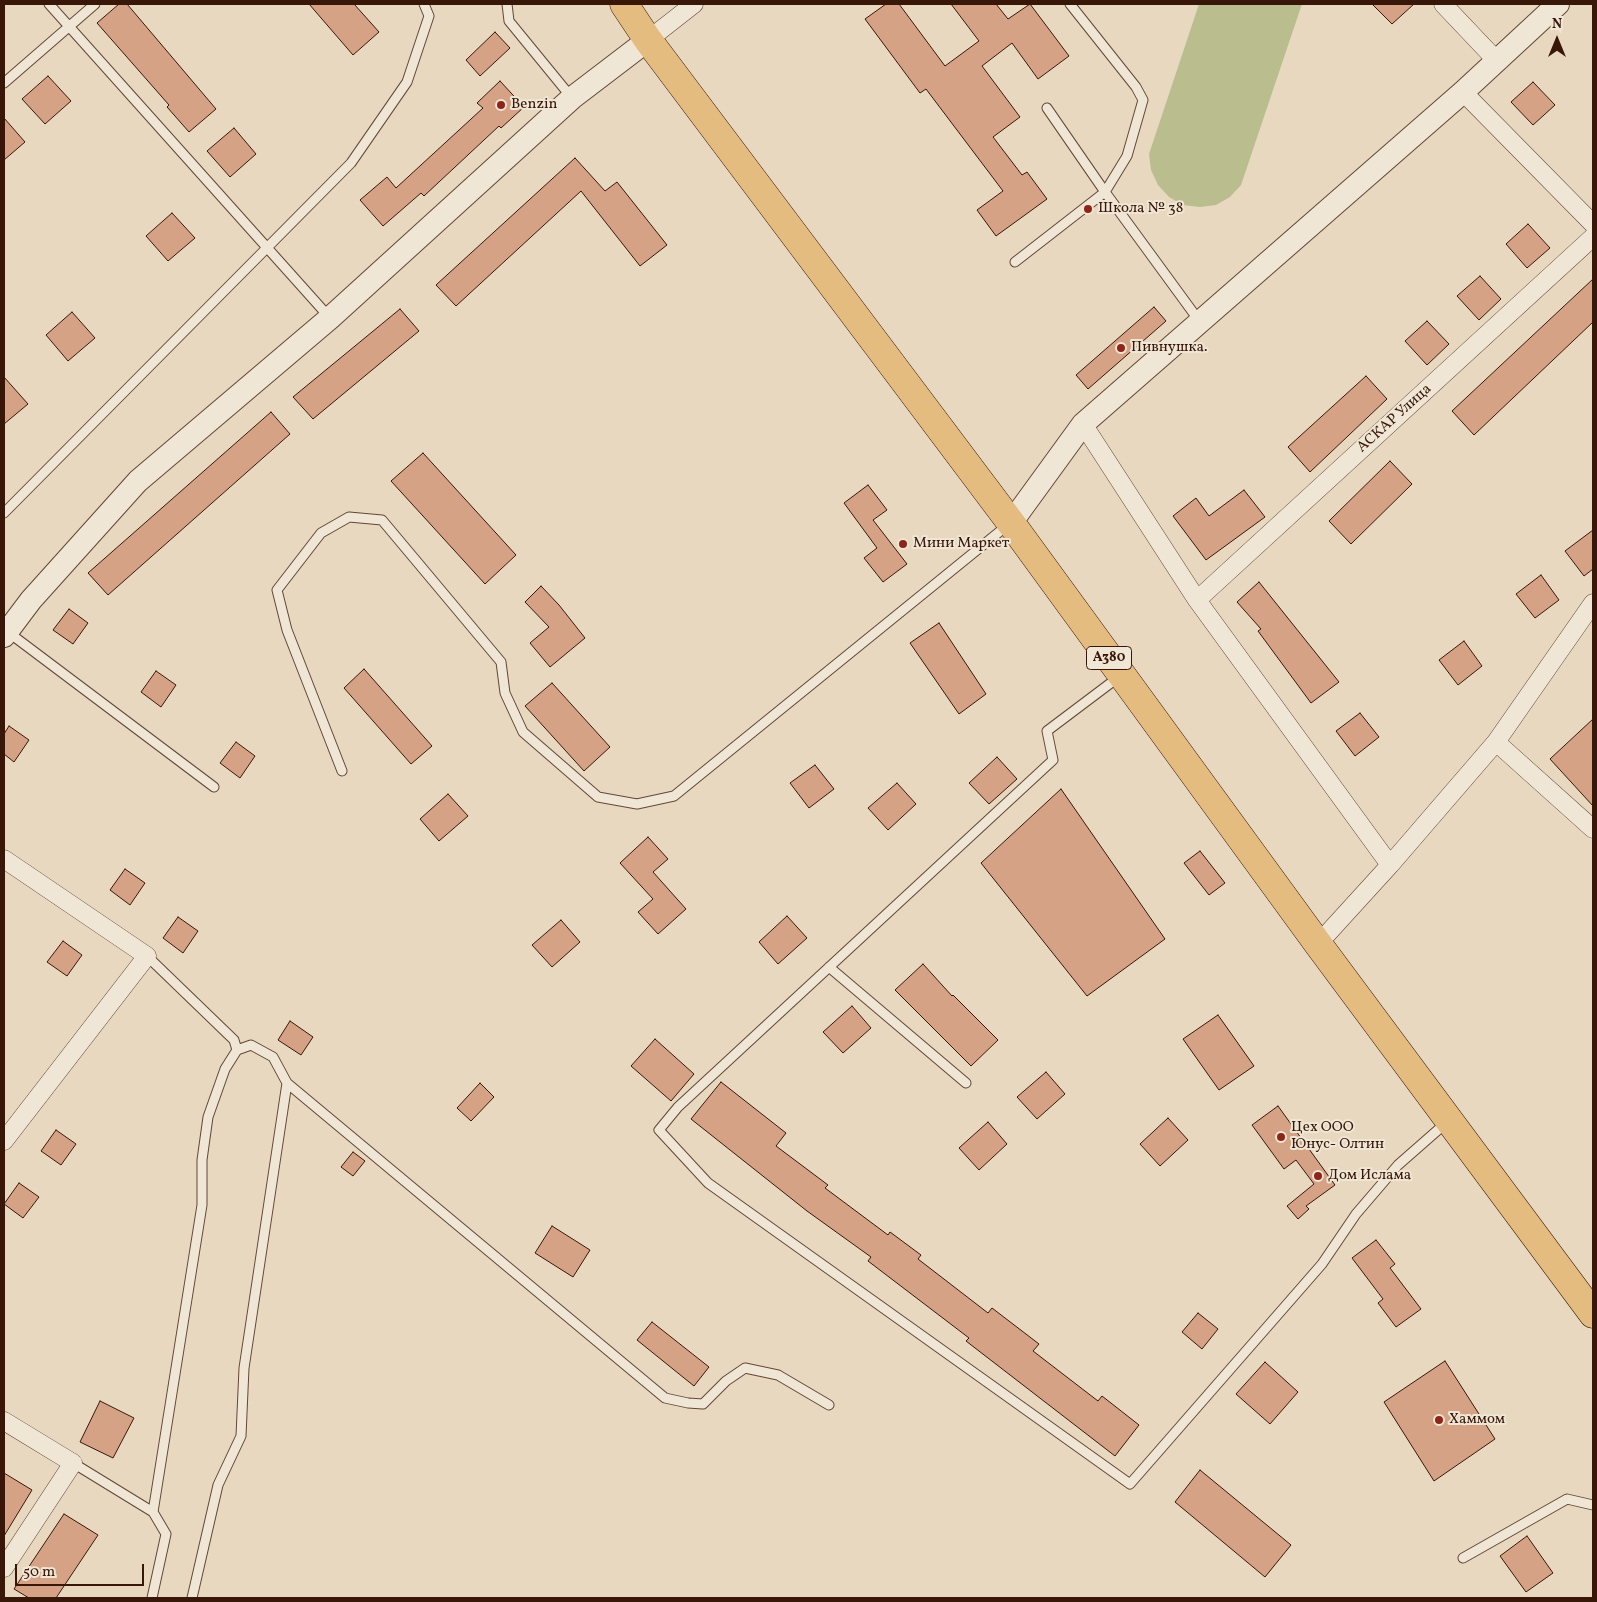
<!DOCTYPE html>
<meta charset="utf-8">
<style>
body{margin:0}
#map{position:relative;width:1597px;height:1602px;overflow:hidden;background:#e7d8bf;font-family:Vollkorn,serif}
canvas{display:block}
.frame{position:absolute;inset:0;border:5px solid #391708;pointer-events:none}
.north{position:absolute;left:1532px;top:15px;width:50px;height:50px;-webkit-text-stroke:4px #efe6d5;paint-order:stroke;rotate:0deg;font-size:14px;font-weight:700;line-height:20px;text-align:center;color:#391708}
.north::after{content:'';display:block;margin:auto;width:18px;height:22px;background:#391708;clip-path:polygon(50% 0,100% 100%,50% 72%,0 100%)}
.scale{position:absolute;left:15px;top:1564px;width:129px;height:22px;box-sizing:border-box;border:2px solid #391708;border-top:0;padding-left:6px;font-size:15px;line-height:18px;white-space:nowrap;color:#391708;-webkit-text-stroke:4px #efe6d5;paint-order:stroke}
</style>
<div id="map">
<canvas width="1597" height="1602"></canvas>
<div class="frame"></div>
<div class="north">N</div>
<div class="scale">50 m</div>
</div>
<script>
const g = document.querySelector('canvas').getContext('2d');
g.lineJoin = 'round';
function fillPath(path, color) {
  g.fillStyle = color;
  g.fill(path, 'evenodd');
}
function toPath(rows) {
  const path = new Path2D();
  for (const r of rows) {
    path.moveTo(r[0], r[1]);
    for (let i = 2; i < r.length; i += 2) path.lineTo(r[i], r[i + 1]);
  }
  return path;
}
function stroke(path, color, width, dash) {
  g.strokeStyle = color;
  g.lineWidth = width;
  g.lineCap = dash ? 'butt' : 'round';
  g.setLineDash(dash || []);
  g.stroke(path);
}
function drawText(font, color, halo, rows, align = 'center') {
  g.font = font + ' Vollkorn,serif';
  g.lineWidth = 4;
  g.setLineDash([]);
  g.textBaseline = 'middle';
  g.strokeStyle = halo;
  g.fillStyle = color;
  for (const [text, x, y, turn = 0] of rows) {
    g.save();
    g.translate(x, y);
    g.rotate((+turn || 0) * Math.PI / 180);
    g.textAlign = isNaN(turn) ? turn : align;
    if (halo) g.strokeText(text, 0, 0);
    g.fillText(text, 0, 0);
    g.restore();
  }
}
fillPath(toPath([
 [1199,4,1302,4,1241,185,1230,197,1216,205,1200,207,1183,205,1169,197,1158,185,1151,170,1149,154]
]), '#babe8f');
const building = toPath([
 [119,4,127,4,216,109,189,132,167,107,169,105,97,23,119,4],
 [309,4,354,4,379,32,353,55,309,4],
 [886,4,899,4,945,66,979,41,951,4,996,4,1008,19,1030,4,1069,56,1038,79,1012,43,982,66,1020,117,993,137,1022,175,1027,172,1047,199,996,236,977,210,1003,191,926,89,920,93,865,19,886,4],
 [1372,4,1414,4,1392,24,1372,4],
 [495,32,510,48,480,76,466,60,495,32],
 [48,76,71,101,45,124,22,99,48,76],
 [500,81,524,107,501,128,499,126,424,196,421,193,383,226,360,200,387,177,396,188,483,108,477,103,500,81],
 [1533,82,1555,105,1533,125,1511,102,1533,82],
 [4,118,25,142,4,160,4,118],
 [234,128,256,154,230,177,207,151,234,128],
 [575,158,605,191,617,182,667,245,640,266,581,191,456,306,436,285,575,158],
 [172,213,195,238,168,261,146,236,172,213],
 [1528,224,1550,248,1527,268,1506,244,1528,224],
 [1480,276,1501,299,1479,320,1457,296,1480,276],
 [1593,279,1593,322,1474,435,1452,411,1593,279],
 [1154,307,1166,321,1088,389,1076,375,1154,307],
 [400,309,419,331,313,419,293,397,400,309],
 [72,312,95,338,68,361,46,335,72,312],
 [1427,321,1449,344,1427,365,1405,341,1427,321],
 [1366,376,1387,399,1310,472,1288,447,1366,376],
 [4,377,28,404,4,424,4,377],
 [271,412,290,434,108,595,88,573,271,412],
 [423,453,516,555,485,584,391,481,423,453],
 [1390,461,1412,484,1351,544,1329,521,1390,461],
 [868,485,887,510,873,520,907,564,883,582,864,558,877,548,844,503,868,485],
 [1244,490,1265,517,1206,560,1173,516,1196,498,1209,516,1244,490],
 [1593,530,1593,569,1584,576,1565,551,1593,530],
 [1541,575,1559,600,1535,618,1516,594,1541,575],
 [1259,582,1339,682,1311,703,1258,631,1261,629,1237,602,1259,582],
 [541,586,559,605,585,638,550,667,530,643,549,627,525,602,541,586],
 [69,609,88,623,73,644,53,630,69,609],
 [939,623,986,694,959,714,910,643,939,623],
 [1464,641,1482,666,1458,685,1439,660,1464,641],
 [364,669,432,746,411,764,344,688,364,669],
 [156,671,176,685,161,707,141,692,156,671],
 [552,683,610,747,584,771,525,706,552,683],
 [1360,713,1379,737,1355,756,1336,731,1360,713],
 [1593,719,1593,806,1550,759,1593,719],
 [9,726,29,740,14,762,4,754,4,734,9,726],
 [236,742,255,756,240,778,220,763,236,742],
 [997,757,1017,779,989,804,969,783,997,757],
 [815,765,834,789,809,808,790,783,815,765],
 [897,783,916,804,888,830,868,808,897,783],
 [1061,789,1165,939,1087,996,981,863,1061,789],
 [448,794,468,816,439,841,420,819,448,794],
 [648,837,668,859,653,872,686,909,658,934,638,912,653,899,620,863,648,837],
 [1200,851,1225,883,1209,895,1184,863,1200,851],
 [125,869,145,883,130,905,110,890,125,869],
 [787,916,807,938,778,964,759,942,787,916],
 [178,917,198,931,183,953,163,938,178,917],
 [561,920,580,942,552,967,532,945,561,920],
 [63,941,82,955,67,976,47,962,63,941],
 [923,964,952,996,953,995,998,1040,971,1066,895,990,923,964],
 [852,1006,871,1028,843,1053,823,1032,852,1006],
 [1218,1015,1254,1066,1219,1090,1183,1039,1218,1015],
 [290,1021,313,1037,301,1055,278,1040,290,1021],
 [655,1039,694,1074,671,1101,631,1066,655,1039],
 [1046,1072,1065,1094,1037,1119,1017,1097,1046,1072],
 [721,1082,786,1133,776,1146,828,1185,825,1188,888,1235,890,1232,921,1255,918,1259,988,1313,992,1308,1039,1344,1033,1351,1098,1401,1102,1396,1139,1425,1115,1456,966,1341,969,1338,868,1261,871,1257,807,1211,691,1119,721,1082],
 [480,1083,494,1097,471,1121,457,1108,480,1083],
 [1278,1106,1335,1185,1306,1206,1309,1209,1298,1219,1287,1206,1314,1184,1296,1160,1284,1169,1252,1125,1278,1106],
 [1168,1118,1188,1140,1160,1166,1140,1144,1168,1118],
 [988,1122,1007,1144,979,1170,959,1148,988,1122],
 [56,1130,76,1144,61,1165,41,1151,56,1130],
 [353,1152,365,1161,353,1176,341,1167,353,1152],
 [19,1183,39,1197,23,1218,4,1204,19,1183],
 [552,1226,590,1250,573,1277,535,1253,552,1226],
 [1376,1240,1395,1264,1390,1268,1421,1309,1396,1327,1378,1303,1383,1299,1352,1258,1376,1240],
 [1198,1313,1218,1329,1202,1349,1182,1332,1198,1313],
 [652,1322,709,1367,694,1386,637,1340,652,1322],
 [1445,1361,1495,1439,1434,1481,1384,1402,1445,1361],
 [1265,1362,1298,1392,1270,1424,1236,1394,1265,1362],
 [100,1401,134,1418,113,1458,80,1442,100,1401],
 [1200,1470,1291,1545,1265,1577,1175,1502,1200,1470],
 [4,1473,32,1490,4,1536,4,1473],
 [64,1514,98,1535,56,1598,29,1598,14,1589,64,1514],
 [1527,1536,1553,1573,1526,1592,1500,1556,1527,1536]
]);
fillPath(building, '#d5a285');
stroke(building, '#391708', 1);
const service = toPath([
 [49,4,330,318],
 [507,4,509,21,572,98],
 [4,83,95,4],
 [1047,108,1105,192,1200,322],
 [1015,262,1105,192,1127,156,1143,100,1136,87,1070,4],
 [4,513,351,163,407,82,429,16,424,4],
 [8,632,214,787],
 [1120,676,1047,731,1053,760,678,1107,659,1130,708,1183,1130,1484,1322,1264,1356,1214,1398,1165,1447,1122],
 [342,771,287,630,277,590,321,533,349,517,382,520,501,662,505,693,523,732,598,797,637,804,674,796,1009,524],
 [829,967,966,1083],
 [287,1083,665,1398,688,1403,703,1404,726,1381,745,1368,778,1375,829,1405],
 [73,1463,153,1512,202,1205,202,1160,208,1117,225,1069,237,1050,234,1040,147,956],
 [1463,1558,1567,1499,1593,1505],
 [152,1598,166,1534,153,1512],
 [192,1598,218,1485,241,1436,244,1368,287,1083,273,1057,251,1045,237,1050]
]);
const minor = toPath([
 [1443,4,1497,61],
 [648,40,694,4],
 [1463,92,1593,224],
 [1083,424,1197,600,1390,865],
 [1197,600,1593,237],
 [1496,742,1593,829],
 [4,859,147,956,4,1141],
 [1318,944,1390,865,1496,742,1593,603],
 [4,1421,73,1463,4,1568]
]);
const tertiary = toPath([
 [1011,523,1083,424,1463,92,1558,4],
 [4,636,31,600,138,481,330,318,572,98,648,40]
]);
const trunk = toPath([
 [624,4,648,40,1011,523,1318,944,1593,1314]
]);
stroke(service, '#644736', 11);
stroke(minor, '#644736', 19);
stroke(tertiary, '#644736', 24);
stroke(trunk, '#391708', 29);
stroke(service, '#efe6d5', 9);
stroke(minor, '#efe6d5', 18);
stroke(tertiary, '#efe6d5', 22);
stroke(trunk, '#e4bc80', 28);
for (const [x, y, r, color] of [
 [501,105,5,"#8f2418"],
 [1088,209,5,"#8f2418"],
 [1121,348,5,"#8f2418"],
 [903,544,5,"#8f2418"],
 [1281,1137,5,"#8f2418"],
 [1318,1176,5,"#8f2418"],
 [1439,1420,5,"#8f2418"]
]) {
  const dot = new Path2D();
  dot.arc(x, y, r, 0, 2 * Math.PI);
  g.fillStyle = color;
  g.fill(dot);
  stroke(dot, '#efe6d5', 2);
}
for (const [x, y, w] of [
 [1109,658,45]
]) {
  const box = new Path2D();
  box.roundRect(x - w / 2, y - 11.5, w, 23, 4);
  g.fillStyle = '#efe6d5';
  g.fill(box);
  stroke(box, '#391708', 1);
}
drawText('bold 14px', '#391708', null, [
 ["A380",1109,658]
]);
drawText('15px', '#391708', '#efe6d5', [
 ["Benzin",511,105],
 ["Школа № 38",1098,209],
 ["Пивнушка.",1131,348],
 ["Мини Маркет",913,544],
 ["Цех ООО",1291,1128],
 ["Юнус- Олтин",1291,1145],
 ["Дом Ислама",1328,1176],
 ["Хаммом",1449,1420]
], 'left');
drawText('15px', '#391708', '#efe6d5', [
 ["АСКАР Улица",1395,419,-42]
]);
</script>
